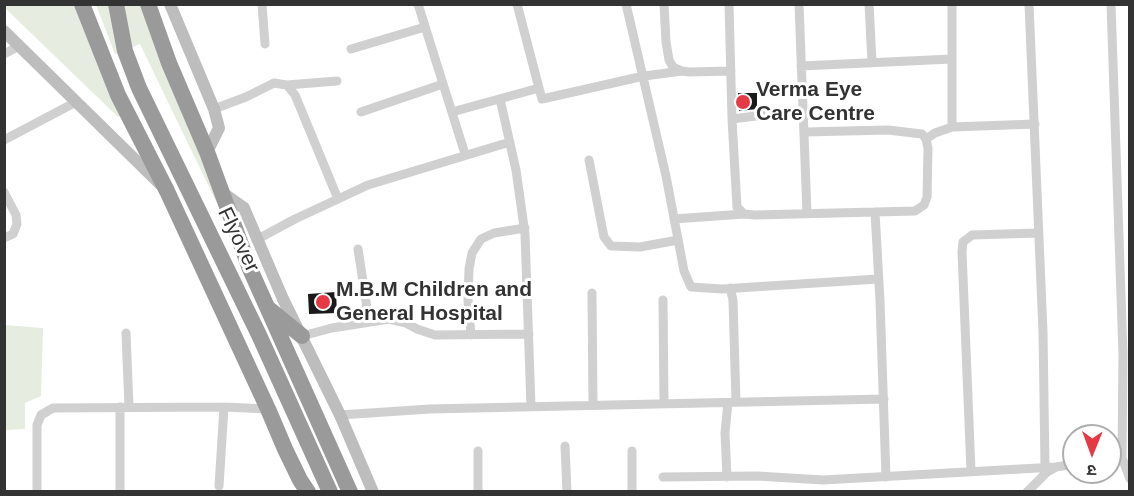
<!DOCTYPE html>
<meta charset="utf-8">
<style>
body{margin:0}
#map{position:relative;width:1134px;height:496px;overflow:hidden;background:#fff;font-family:Arial,"Noto Sans Devanagari",sans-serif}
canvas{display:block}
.frame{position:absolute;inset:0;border:6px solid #333;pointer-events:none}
.north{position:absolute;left:1062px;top:424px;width:60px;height:60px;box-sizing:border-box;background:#fff;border:2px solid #adadad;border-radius:50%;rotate:181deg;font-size:16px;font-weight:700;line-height:24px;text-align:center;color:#333}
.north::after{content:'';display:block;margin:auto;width:21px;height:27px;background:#e63946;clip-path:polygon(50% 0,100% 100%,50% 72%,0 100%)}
</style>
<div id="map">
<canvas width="1134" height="496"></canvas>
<div class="frame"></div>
<div class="north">उ</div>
</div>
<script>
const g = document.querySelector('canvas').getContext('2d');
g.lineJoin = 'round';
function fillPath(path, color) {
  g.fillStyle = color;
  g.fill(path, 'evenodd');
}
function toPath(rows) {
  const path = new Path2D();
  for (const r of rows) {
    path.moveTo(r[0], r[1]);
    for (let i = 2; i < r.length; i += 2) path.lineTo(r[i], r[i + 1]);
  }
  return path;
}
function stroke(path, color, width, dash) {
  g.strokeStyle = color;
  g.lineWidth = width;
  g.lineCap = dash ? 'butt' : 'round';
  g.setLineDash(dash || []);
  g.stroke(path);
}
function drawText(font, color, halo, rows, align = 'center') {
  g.font = font + ' Arial,sans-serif';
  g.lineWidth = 6;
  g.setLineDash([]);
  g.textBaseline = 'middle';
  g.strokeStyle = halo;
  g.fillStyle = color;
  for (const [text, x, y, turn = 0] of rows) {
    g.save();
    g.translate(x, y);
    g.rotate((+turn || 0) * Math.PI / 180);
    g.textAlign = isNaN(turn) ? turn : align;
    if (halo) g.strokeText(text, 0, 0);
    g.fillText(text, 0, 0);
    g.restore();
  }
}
fillPath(toPath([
 [4,5,74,5,123,115,118,117,5,8],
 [96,5,142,5,224,218,140,44,115,54],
 [4,325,43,328,41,396,25,403,25,429,5,430]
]), '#e6ecdf');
fillPath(toPath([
 [738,93,757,93,757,109,739,111],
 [336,292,337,313,309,314,308,294]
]), '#1a1a1a');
stroke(toPath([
 [262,4,265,44],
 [418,4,465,154],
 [517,4,539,88],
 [626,4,666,176,684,271,691,287,722,289,878,279],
 [664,4,666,42,669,60,673,67,682,71,689,72,731,71],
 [729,4,732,119,737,207,744,214,755,215,915,211,924,205,927,197,928,148,926,139,922,134,888,130,805,132],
 [799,4,807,213],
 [869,4,872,62],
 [1029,4,1043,332,1045,467],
 [1111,4,1123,354,1122,458,1130,479],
 [351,49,425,27],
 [4,54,19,46],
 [801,66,952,59],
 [287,85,337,81],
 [500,99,516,170,525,234,531,407],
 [214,109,246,97,274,83,287,85,295,95,338,199],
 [361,112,443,84],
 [452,112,539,88,542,99,644,76,682,71],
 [732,119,803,110],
 [952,127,952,4],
 [926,139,935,133,952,127,1035,124],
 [4,140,76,102],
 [589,160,604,237,611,246,640,247,678,240],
 [4,192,16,215,17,224,13,234,4,238],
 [875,212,880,301,886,477],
 [674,219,744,214],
 [256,240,295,219,368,185,510,142],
 [358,249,369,321],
 [730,288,733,300,736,402],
 [592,293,593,405],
 [663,300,664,404],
 [126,333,129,407],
 [471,335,468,300,469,269,472,253,481,239,494,233,525,228],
 [302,336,332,328,389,319,406,323,417,329,435,335,529,334],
 [340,415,430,409,884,399],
 [565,446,567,492],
 [478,451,478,492],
 [632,451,632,492],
 [971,471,962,252,963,242,972,235,1038,233],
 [663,477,757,476,823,480,1056,467],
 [727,477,725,433,728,403],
 [219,486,224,407],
 [37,492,37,425,41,415,53,408,224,407,268,409],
 [120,492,120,407],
 [1027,492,1047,472,1056,467,1074,464]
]), '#d0d0d0', 9);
stroke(toPath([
 [170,4,214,109,219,128,207,152],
 [4,31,160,184],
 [220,191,244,208,283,299,340,415,373,492]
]), '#bdbdbd', 12);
stroke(toPath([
 [82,4,118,95,167,191,268,409,285,449,300,480,308,492],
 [116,4,125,51,139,88,259,335,330,492],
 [148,4,169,63,207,152,250,269,350,492],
 [269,309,302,336]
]), '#9a9a9a', 16);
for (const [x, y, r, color] of [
 [743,102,8,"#e63946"],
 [323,302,8,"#e63946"]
]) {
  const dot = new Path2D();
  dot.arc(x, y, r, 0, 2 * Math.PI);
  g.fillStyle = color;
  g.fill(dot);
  stroke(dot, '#fff', 2);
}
drawText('bold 21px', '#333', '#fff', [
 ["Verma Eye",756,90],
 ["Care Centre",756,114],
 ["M.B.M Children and",336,290],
 ["General Hospital",336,314]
], 'left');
drawText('21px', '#333', '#fff', [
 ["Flyover",238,240,64]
]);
</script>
